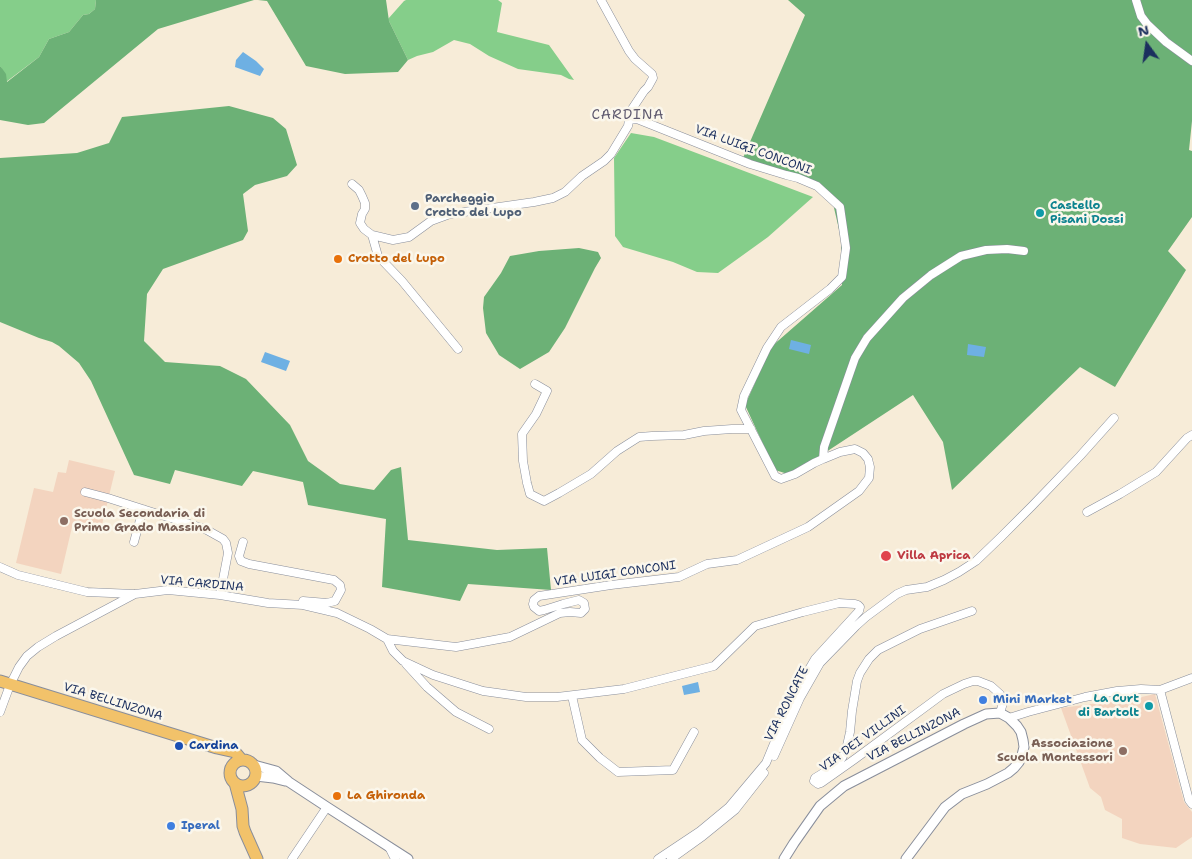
<!DOCTYPE html>
<style>
body{margin:0}
#map{position:relative;width:1192px;height:859px;overflow:hidden;background:#f7ecd8;font-family:"Shantell Sans",sans-serif}
canvas{display:block}
.north{position:absolute;left:1122px;top:20px;width:50px;height:50px;-webkit-text-stroke:4px #fbf7ec;paint-order:stroke;rotate:346deg;font-size:14px;font-weight:700;line-height:20px;text-align:center;color:#1b2f5e}
.north::after{content:'';display:block;margin:auto;width:18px;height:22px;background:#1b2f5e;clip-path:polygon(50% 0,100% 100%,50% 72%,0 100%)}
</style>
<div id="map">
<canvas width="1192" height="859"></canvas>
<div class="north">N</div>
</div>
<script>
const g = document.querySelector('canvas').getContext('2d');
g.lineJoin = 'round';
function fillPath(path, color) {
  g.fillStyle = color;
  g.fill(path, 'evenodd');
}
function toPath(rows) {
  const path = new Path2D();
  for (const r of rows) {
    if (r.length === 3) {
      path.moveTo(r[0] + r[2], r[1]);
      path.arc(r[0], r[1], r[2], 0, 2 * Math.PI);
      continue;
    }
    path.moveTo(r[0], r[1]);
    for (let i = 2; i < r.length; i += 2) path.lineTo(r[i], r[i + 1]);
  }
  return path;
}
function stroke(path, color, width, dash) {
  g.strokeStyle = color;
  g.lineWidth = width;
  g.lineCap = dash ? 'butt' : 'round';
  g.setLineDash(dash || []);
  g.stroke(path);
}
function drawText(font, color, halo, rows, align = 'center') {
  g.font = font + ' "Shantell Sans",sans-serif';
  g.lineWidth = 5;
  g.setLineDash([]);
  g.textBaseline = 'middle';
  g.strokeStyle = halo;
  g.fillStyle = color;
  for (const [text, x, y, turn = 0] of rows) {
    g.save();
    g.translate(x, y);
    g.rotate((+turn || 0) * Math.PI / 180);
    g.textAlign = isNaN(turn) ? turn : align;
    if (halo) g.strokeText(text, 0, 0);
    g.fillText(text, 0, 0);
    g.restore();
  }
}
fillPath(toPath([
 [69,460,115,471,100,533,72,527,61,574,16,563,34,488,53,492,58,472,66,473],
 [1155,694,1184,802,1192,812,1192,837,1176,848,1140,844,1122,838,1122,819,1105,810,1101,797,1090,788,1061,708,1137,698]
]), '#f3d4bf');
fillPath(toPath([
 [0,0,96,0,95,9,89,14,83,15,69,32,49,39,39,57,6,82,1,67,0,67],
 [406,0,498,0,502,3,497,32,549,45,574,80,569,79,561,75,518,69,489,56,470,44,454,40,433,52,417,56,408,60,388,19,404,1],
 [631,133,654,137,813,197,768,237,718,273,697,272,673,262,623,247,615,236,614,158]
]), '#85ce8a');
fillPath(toPath([
 [96,0,254,0,158,29,44,123,28,125,0,120,0,67,1,67,6,74,7,82,39,57,49,39,69,32,83,15,89,14,95,9],
 [258,0,386,0,389,21,408,60,398,72,345,74,306,66,267,1],
 [788,0,1192,0,1192,121,1189,150,1192,151,1192,217,1168,251,1186,270,1115,387,1080,367,952,490,943,442,913,395,791,475,775,470,745,405,771,347,842,285,841,238,831,195,743,158,805,15],
 [229,106,273,118,286,129,297,165,287,176,255,185,243,194,248,231,243,240,163,269,147,294,144,341,165,362,220,366,246,379,290,425,308,461,340,484,374,490,391,470,401,467,408,540,497,550,547,548,551,590,468,584,460,601,382,587,386,519,308,505,303,482,253,471,242,486,175,470,170,484,134,475,91,381,79,363,59,346,52,342,39,338,0,322,0,158,77,153,109,143,122,117],
 [579,248,598,252,601,258,595,268,565,328,549,352,520,369,499,355,486,333,483,308,484,297,501,273,510,256,539,251]
]), '#6cb176');
fillPath(toPath([
 [243,52,256,61,264,69,260,76,235,67,236,60],
 [791,340,811,345,809,354,789,349],
 [968,344,986,347,984,357,967,355],
 [265,352,290,361,286,371,261,362],
 [698,682,700,692,684,695,682,686]
]), '#6eb0e3');
const minor = toPath([
 [601,0,629,51,635,59,652,74,653,78,648,87,644,91,630,112,629,120],
 [1136,0,1141,16,1147,24,1166,42,1192,61],
 [372,235,378,256,402,281,458,349],
 [535,384,547,391,536,414,522,434,523,461,527,483,530,494,544,501,559,493,591,474,617,451,639,437,652,436,684,435,704,431,732,429,751,429],
 [823,459,824,447,855,358,867,338,903,298,931,275,961,256,986,250,1007,249,1024,251],
 [85,492,108,498,205,529,223,539,226,543,228,553,220,595],
 [1087,512,1120,494,1156,472,1187,438,1192,435],
 [134,542,143,509],
 [243,542,239,556,241,561,249,564,334,580,340,585,341,590,335,601,327,603,303,601],
 [0,567,18,575,87,592,134,594],
 [972,611,920,629,878,650,869,659,860,673,857,681,852,711,850,732,846,750,842,758,836,765,815,778,814,781,818,784,821,783,855,759,943,694,964,684,973,681,978,681,991,686,1000,694,1003,703,1000,713],
 [387,639,393,651,403,661,433,675,483,691,526,697,557,697,624,689,714,666,755,626,803,612,839,603,855,604,858,605,860,607,859,611,815,659,795,693,766,763,729,807,700,831,658,859],
 [406,664,427,687,456,712,489,729],
 [1160,690,1189,800,1192,804],
 [572,696,582,740,600,758,618,772,673,770,694,732],
 [0,712,10,685,19,667,27,656,38,647,56,636,135,594,168,590,220,595,268,603,303,605,337,613,370,629,387,639,456,647,510,637,560,613,570,612,581,613,585,609,584,603,579,600,563,604,544,610,539,611,534,607,533,604,534,600,539,596,611,585,679,577,707,564,737,560,808,527,859,491,869,478,870,467,868,459,863,453,855,449,840,452,823,459,814,463,795,474,781,479,775,476,741,410,744,396,767,348,781,327,830,289,842,277,846,248,840,207,817,186,798,178,786,175,750,164,637,119,629,120,628,126,611,154,604,161,582,176,565,192,553,198,534,202,450,214,431,221,409,237,393,240,372,235,364,229,360,223,362,214,365,209,365,203,362,196,359,190,352,184],
 [1009,718,1028,712,1085,697,1117,691,1141,689,1160,690,1192,678],
 [774,756,800,698,820,663,856,626,866,617,897,594,906,590,927,587,944,580,959,572,976,561,1001,537,1032,506,1080,456,1114,418],
 [389,847,395,859],
 [292,859,327,807],
 [671,859,703,836,735,810,764,773]
]);
const tertiary = toPath([
 [254,765,276,771,289,782,327,807,408,859],
 [256,776,273,778,285,781],
 [784,859,794,843,820,806,844,786,964,724,986,714,1000,713,1009,718,1017,726,1021,732,1023,740,1024,747,1022,755,1019,762,1014,768,1008,773,987,784,962,794,945,807,906,859]
]);
const primary = toPath([
 [0,681,217,748,235,752,241,759],
 [243,773,13],
 [235,783,242,809,243,826,245,832,257,859]
]);
stroke(minor, '#898e9b', 9);
stroke(tertiary, '#898e9b', 11);
stroke(primary, '#898e9b', 13);
stroke(minor, '#fff', 8);
stroke(tertiary, '#fff', 9);
stroke(primary, '#f2c26a', 11);
for (const [x, y, r, color] of [
 [415,206,5,"#5c6f8a"],
 [1040,213,5,"#0f9aa8"],
 [338,259,5,"#e8710a"],
 [64,521,5,"#8d6e63"],
 [886,556,6,"#e0444e"],
 [983,700,5,"#3f7fe0"],
 [1149,706,5,"#0f9aa8"],
 [179,746,5,"#1a4fb4"],
 [1123,751,5,"#8d6e63"],
 [337,796,5,"#e8710a"],
 [171,826,5,"#3f7fe0"]
]) {
  const dot = new Path2D();
  dot.arc(x, y, r, 0, 2 * Math.PI);
  g.fillStyle = color;
  g.fill(dot);
  stroke(dot, '#fbf7ec', 2);
}
drawText('12px', '#1b2f5e', '#fbf7ec', [
 ["VIA LUIGI CONCONI",753,150,20],
 ["VIA LUIGI CONCONI",615,574,-8],
 ["VIA CARDINA",202,584,5],
 ["VIA BELLINZONA",113,702,17],
 ["VIA RONCATE",787,704,-63],
 ["VIA BELLINZONA",914,735,-27],
 ["VIA DEI VILLINI",863,739,-36]
]);
drawText('bold 12px', '#4e5e75', '#fbf7ec', [
 ["Parcheggio",425,199],
 ["Crotto del Lupo",425,213]
], 'left');
drawText('bold 12px', '#0d838f', '#fbf7ec', [
 ["Castello",1050,206],
 ["Pisani Dossi",1050,220],
 ["La Curt",1139,699,"right"],
 ["di Bartolt",1139,713,"right"]
], 'left');
drawText('bold 12px', '#c56008', '#fbf7ec', [
 ["Crotto del Lupo",348,259],
 ["La Ghironda",347,796]
], 'left');
drawText('bold 12px', '#785e54', '#fbf7ec', [
 ["Scuola Secondaria di",74,514],
 ["Primo Grado Massina",74,528],
 ["Associazione",1113,744,"right"],
 ["Scuola Montessori",1113,758,"right"]
], 'left');
drawText('bold 12px', '#be3a42', '#fbf7ec', [
 ["Villa Aprica",897,556]
], 'left');
drawText('bold 12px', '#366cbe', '#fbf7ec', [
 ["Mini Market",993,700],
 ["Iperal",181,826]
], 'left');
drawText('bold 12px', '#164399', '#fbf7ec', [
 ["Cardina",189,746]
], 'left');
g.letterSpacing = '1px';
drawText('14px', '#5f5a6f', '#fbf7ec', [
 ["CARDINA",628,115]
]);
g.letterSpacing = '0px';
</script>
